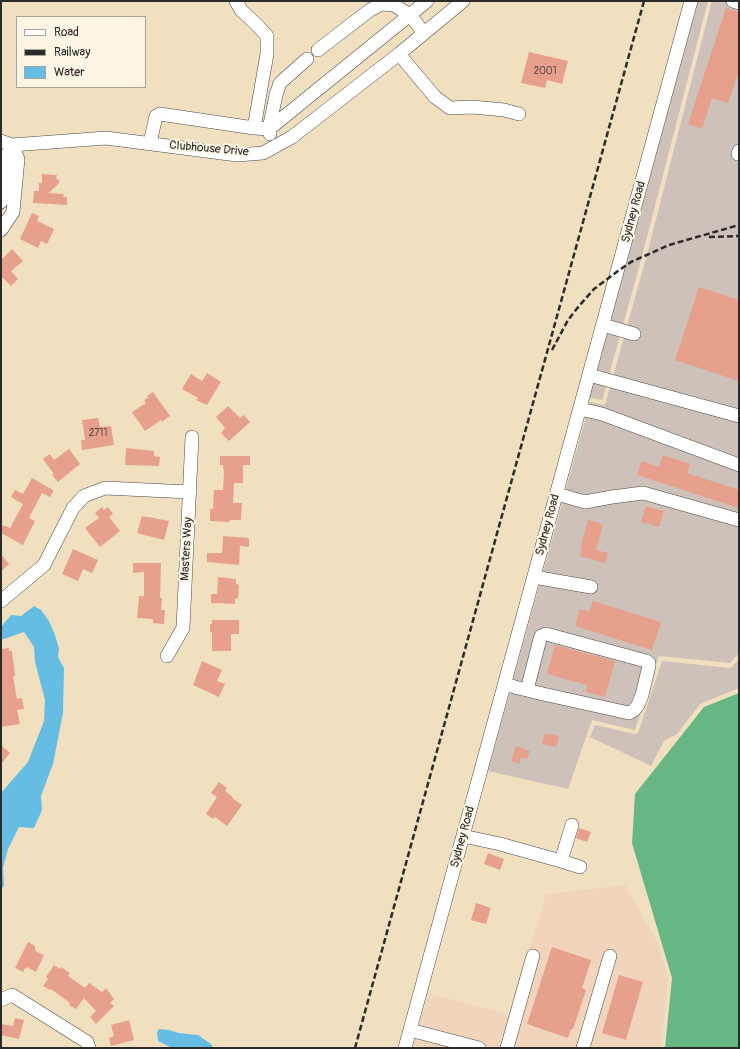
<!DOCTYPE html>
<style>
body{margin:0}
#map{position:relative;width:740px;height:1049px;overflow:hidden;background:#f0e0c0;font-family:Pangolin,sans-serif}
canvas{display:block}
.frame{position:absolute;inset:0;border:2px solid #2b2b2b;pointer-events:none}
.legend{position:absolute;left:16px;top:16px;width:130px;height:72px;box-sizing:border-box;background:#fcf5e5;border:1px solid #a8a49b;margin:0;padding:5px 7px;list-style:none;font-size:12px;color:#2b2b2b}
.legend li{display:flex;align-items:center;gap:8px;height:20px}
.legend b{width:20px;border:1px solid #a8a49b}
</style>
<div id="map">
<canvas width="740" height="1049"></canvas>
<div class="frame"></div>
<ul class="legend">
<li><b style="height:5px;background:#fff"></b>Road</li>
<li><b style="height:5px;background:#2b2b2b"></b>Railway</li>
<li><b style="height:11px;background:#66bde3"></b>Water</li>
</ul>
</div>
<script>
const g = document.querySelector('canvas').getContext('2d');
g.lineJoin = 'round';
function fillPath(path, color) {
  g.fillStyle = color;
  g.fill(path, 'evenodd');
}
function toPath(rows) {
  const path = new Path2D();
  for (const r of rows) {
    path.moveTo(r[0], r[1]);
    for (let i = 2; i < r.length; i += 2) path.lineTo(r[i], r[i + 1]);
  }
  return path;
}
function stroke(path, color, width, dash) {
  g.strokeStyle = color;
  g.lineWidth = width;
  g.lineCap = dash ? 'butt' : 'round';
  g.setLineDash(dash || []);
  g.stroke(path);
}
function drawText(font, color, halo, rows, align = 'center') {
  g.font = font + ' Pangolin,sans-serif';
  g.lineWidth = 4;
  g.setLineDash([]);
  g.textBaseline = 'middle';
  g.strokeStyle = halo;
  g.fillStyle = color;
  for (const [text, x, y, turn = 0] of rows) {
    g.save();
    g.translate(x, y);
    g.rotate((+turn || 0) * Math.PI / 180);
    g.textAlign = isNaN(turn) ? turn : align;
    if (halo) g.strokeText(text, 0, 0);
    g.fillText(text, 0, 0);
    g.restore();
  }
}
fillPath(toPath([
 [625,885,658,943,666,970,668,980,661,1048,413,1048,428,993,510,1015,546,894]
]), '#f0d5bc');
fillPath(toPath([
 [697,1,708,1,641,260,602,400,591,398,588,399],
 [712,1,739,1,739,653,730,663,659,656,635,730,592,720,568,789,488,771,590,402,605,405,645,262],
 [739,659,739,688,700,704,677,734,664,741,651,766,590,737,595,725,635,734,638,733,662,661,730,668,732,667]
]), '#cec1b9');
fillPath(toPath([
 [739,693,739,1048,665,1048,672,978,632,843,635,794,704,707]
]), '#66b783');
fillPath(toPath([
 [34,606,41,610,49,621,55,635,59,649,58,657,64,668,63,713,53,764,41,796,42,810,34,828,19,827,8,849,3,868,4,886,1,889,1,793,28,762,44,721,45,700,35,662,34,647,24,632,1,640,1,627,11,615,21,616],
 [159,1029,169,1030,179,1033,198,1035,211,1044,213,1048,172,1048,158,1041,157,1032]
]), '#66bde3');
fillPath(toPath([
 [726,8,739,12,739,71,728,103,712,98,702,129,688,124],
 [529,52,568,61,562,84,547,80,545,88,521,83],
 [42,174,57,175,56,178,60,182,49,193,64,194,63,197,67,197,67,205,33,203,34,191,39,191,39,183,42,183],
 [32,213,39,216,37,221,54,229,47,244,41,241,38,248,20,239],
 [12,249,23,261,11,271,18,279,11,286,1,276,1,260],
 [699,287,739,300,739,381,675,360],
 [207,373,221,382,207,405,196,400,198,398,182,389,191,374,202,381],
 [153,392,170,416,162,422,161,420,145,431,132,412,146,403,144,400,148,398,147,396],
 [228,406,240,418,244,415,250,422,229,441,221,433,225,428,216,417],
 [98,418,100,427,111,426,114,445,82,450,81,440,85,440,82,420],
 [126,448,154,451,154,456,160,457,159,466,125,465],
 [69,449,80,464,58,482,52,475,54,474,43,459,50,454,54,460],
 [663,455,690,464,687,473,739,490,739,508,637,475,642,461,659,467],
 [220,456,250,456,250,465,243,465,243,483,234,483,233,503,242,503,241,520,230,520,229,522,210,521,210,509,213,509,214,490,223,490,224,473,223,465,220,465],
 [32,478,53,490,53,492,50,497,42,493,29,518,35,521,23,545,1,533,1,529,3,525,10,528,23,504,11,497,15,490,23,494],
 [646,506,664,511,659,527,641,522],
 [102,507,104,510,108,507,113,514,109,517,120,531,100,547,85,528,99,518,95,513],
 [142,516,169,521,164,540,137,533],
 [588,520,603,524,596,550,608,553,605,563,580,556,582,545,581,545],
 [223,536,249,538,249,547,240,546,239,565,207,562,207,553,222,553],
 [73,549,98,560,92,573,83,569,78,581,62,574],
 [1,554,9,564,1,571],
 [133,563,161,563,160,598,162,598,161,610,165,610,164,624,153,623,153,619,137,618,139,596,144,596,144,572,133,573],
 [218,577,236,579,236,584,239,585,238,599,235,598,235,604,211,603,211,594,217,594],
 [593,601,661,622,652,650,575,626,580,609,589,612],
 [212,620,239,620,239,634,231,634,231,651,212,651,212,632,210,632,210,624,212,624],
 [555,645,615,661,605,697,586,692,587,685,547,674],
 [9,648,9,651,12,651,15,676,13,676,17,699,22,698,24,709,17,710,20,724,1,727,1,649],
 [202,661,222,670,217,681,225,684,219,697,193,685],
 [545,733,559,736,556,747,542,744],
 [1,745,10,753,1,764],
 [516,746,530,751,527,759,521,757,519,764,511,761],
 [219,782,227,788,225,791,233,797,232,798,242,805,227,826,215,817,213,819,206,814,217,797,211,793],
 [579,828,591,832,587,842,576,838],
 [488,853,504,859,500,870,484,864],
 [476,903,491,908,486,924,471,920],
 [28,942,35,946,35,951,44,955,36,972,27,967,26,969,25,968,23,972,15,968],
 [552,947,591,960,582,988,586,990,573,1029,571,1029,568,1038,527,1024],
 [54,965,60,969,61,967,70,973,68,976,85,988,89,983,102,992,106,988,114,999,110,1003,114,1006,96,1024,90,1017,96,1011,84,998,76,1009,69,1005,70,1003,51,989,50,990,43,986,48,979,46,977],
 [619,975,643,982,626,1040,602,1033],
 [15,1018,24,1020,19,1039,1,1035,1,1024,13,1026],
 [129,1020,134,1040,111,1046,109,1038,114,1036,111,1025]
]), '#e7a08c');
const minor = toPath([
 [236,1,241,10,256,24,267,36,267,54,254,128],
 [733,1,739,3],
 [318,50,370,10,382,4,394,5,410,15,424,33],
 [399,54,435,97,450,108,472,107,504,110,519,114],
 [270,134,269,129,276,95,280,83,307,59],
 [1,141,12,145,106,138,237,155,263,153,292,137,399,54,463,1],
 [150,143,156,116,160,114,254,128,269,129,427,1],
 [738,154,739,151],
 [1,202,6,157,12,145],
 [1,230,13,212,18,159,12,145],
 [603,325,634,334],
 [589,375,739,416],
 [580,409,602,414,739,465],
 [557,494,585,502,612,497,643,493,739,520],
 [534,577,591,587],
 [1,601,44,565,73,508,84,496,105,488,190,492],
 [167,656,183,628,192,437],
 [505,684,518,688,527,690,543,694,629,713,634,710,638,705,642,695,649,666,649,663,646,661,546,634,541,636,540,639,527,690],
 [463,836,500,844,561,861,572,825],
 [561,861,580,867],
 [1,1000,12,995,87,1042,89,1048],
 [410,1030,479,1048],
 [405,1048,691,1],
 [507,1048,533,956],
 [583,1048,610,956]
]);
stroke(minor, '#494641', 14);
stroke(minor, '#fff', 13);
stroke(toPath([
 [709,237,739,236],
 [552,350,568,320,579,306,594,289,618,271,631,262,669,245,739,225],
 [355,1048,644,1]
]), '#2b2b2b', 2.5, [6, 3]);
drawText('10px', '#5a4843', null, [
 ["2001",545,71],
 ["2711",98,433]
]);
drawText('12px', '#2b2b2b', '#fcf5e5', [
 ["Clubhouse Drive",209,149,5],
 ["Sydney Road",634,212,-75],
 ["Sydney Road",548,525,-75],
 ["Masters Way",187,549,-87],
 ["Sydney Road",463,837,-75]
]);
</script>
